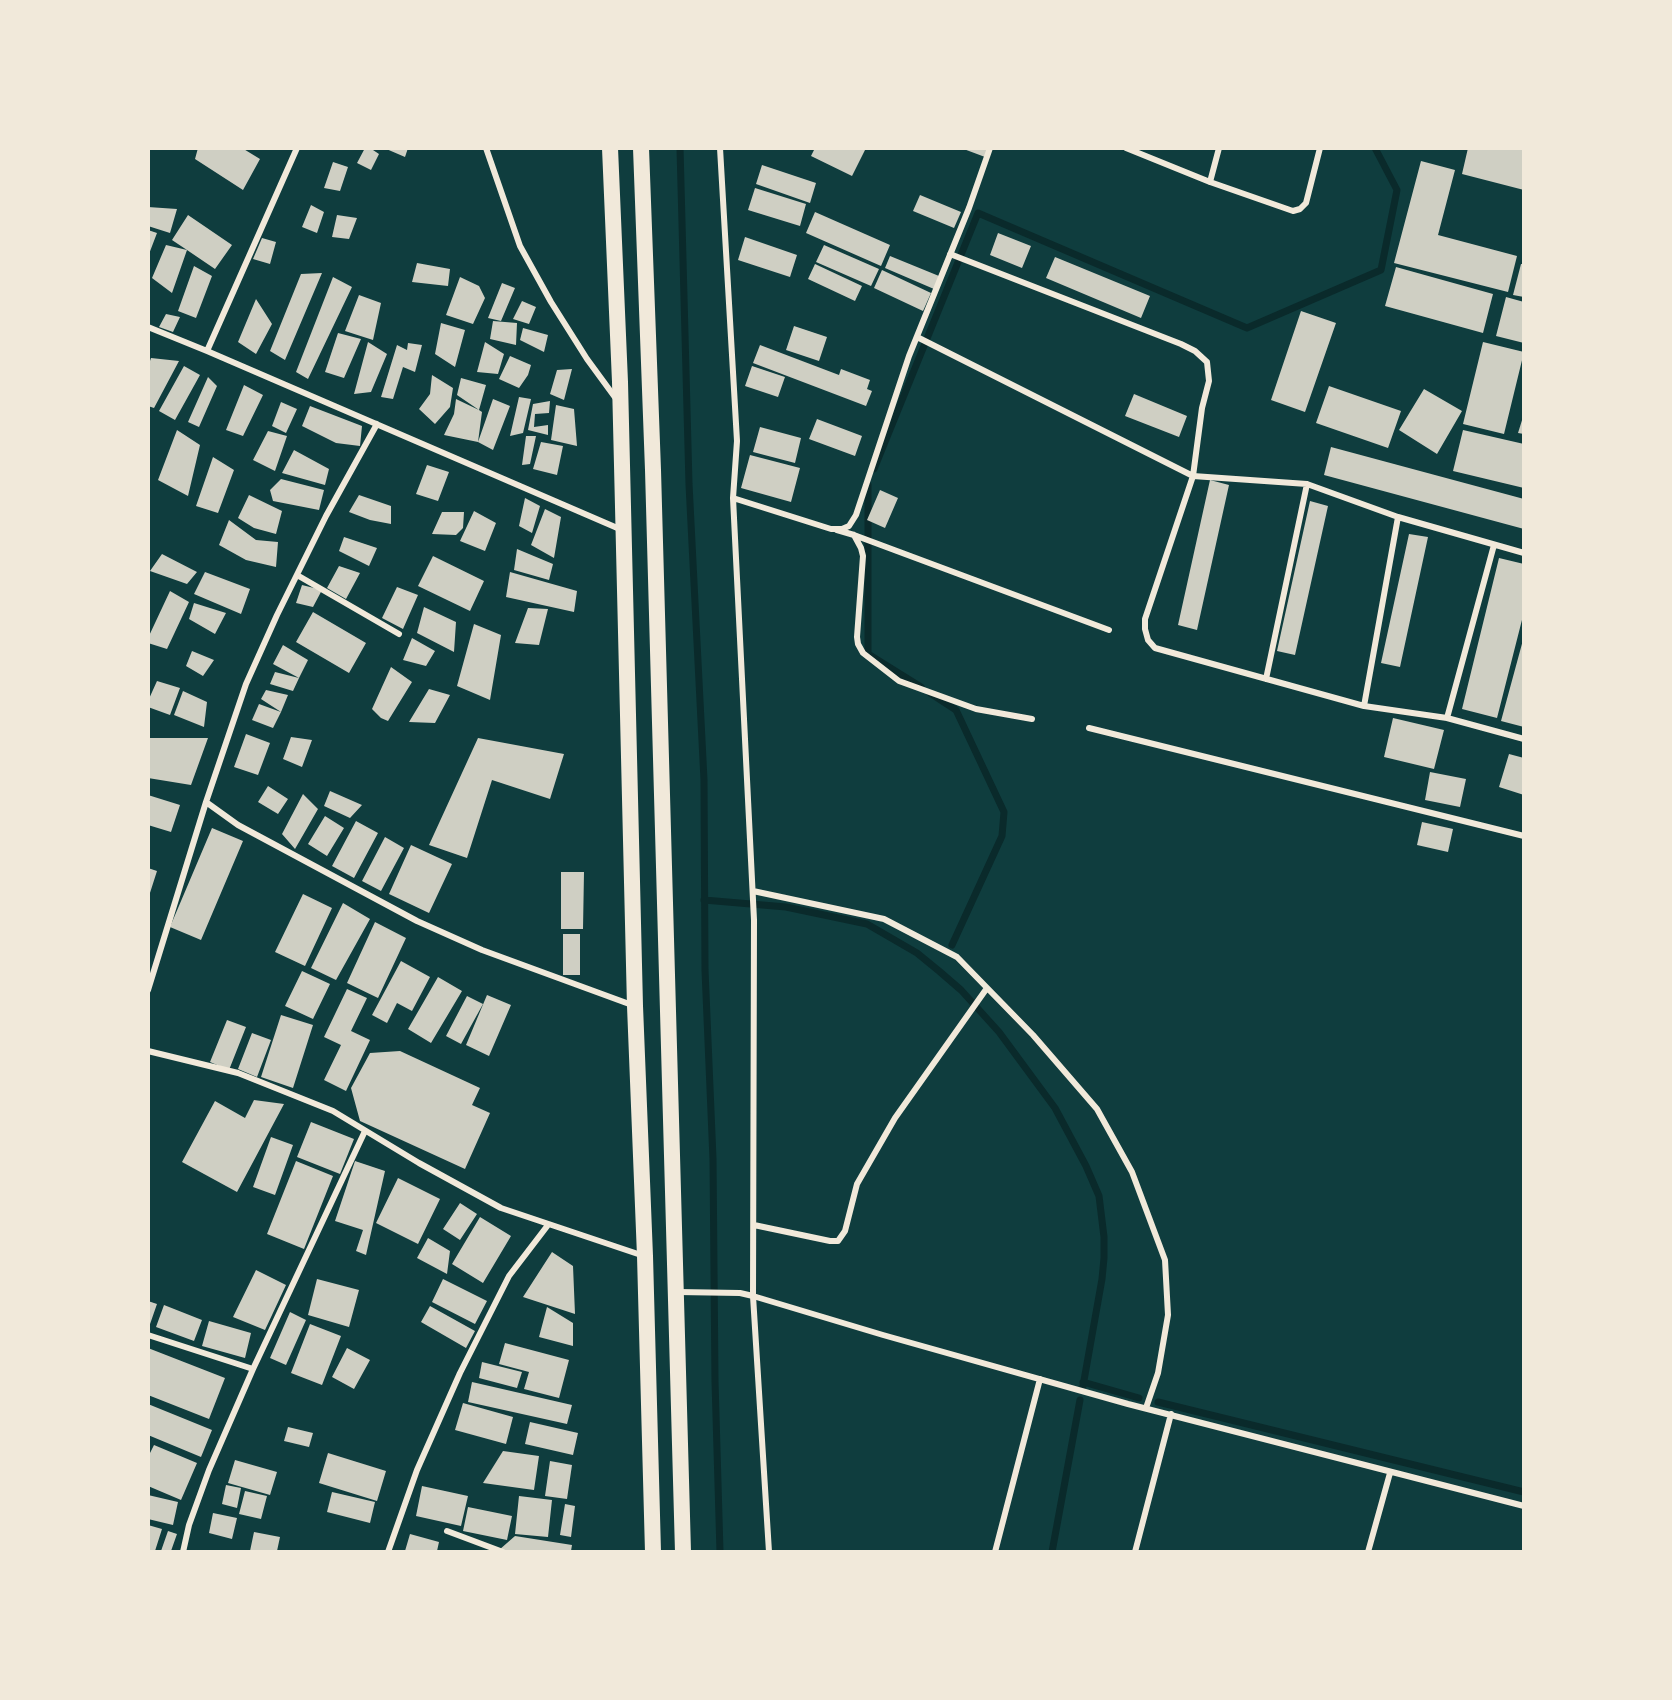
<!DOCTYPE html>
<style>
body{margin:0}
#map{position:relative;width:1672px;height:1700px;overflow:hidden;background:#0f3d3e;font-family:"Roboto Condensed",sans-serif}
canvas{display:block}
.frame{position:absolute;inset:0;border:150px solid #f1e9da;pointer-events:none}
</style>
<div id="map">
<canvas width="1672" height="1700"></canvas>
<div class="frame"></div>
</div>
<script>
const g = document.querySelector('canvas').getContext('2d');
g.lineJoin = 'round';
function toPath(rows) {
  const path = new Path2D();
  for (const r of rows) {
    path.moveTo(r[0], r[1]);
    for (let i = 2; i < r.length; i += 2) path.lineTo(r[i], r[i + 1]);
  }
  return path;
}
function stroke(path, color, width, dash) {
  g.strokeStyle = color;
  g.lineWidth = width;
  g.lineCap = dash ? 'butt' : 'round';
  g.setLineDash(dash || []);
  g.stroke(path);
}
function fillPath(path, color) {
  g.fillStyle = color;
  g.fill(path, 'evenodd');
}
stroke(toPath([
 [680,148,689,484,704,780,705,970,713,1159,715,1381,720,1552],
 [874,469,978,213,1247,328,1381,270,1397,190,1375,148],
 [868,485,868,654,921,687],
 [930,693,956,710,1004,812,1002,836,952,945],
 [704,900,786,907,867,924,917,953,939,971,961,990,999,1032,1055,1108,1086,1166,1099,1196,1104,1237,1104,1258,1102,1279,1083,1386],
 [1083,1382,1139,1398],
 [1158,1402,1524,1492],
 [1052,1552,1080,1400]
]), '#0a2a2b', 7);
fillPath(toPath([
 [198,148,242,148,260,159,243,190,195,159],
 [365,148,370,148,379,154,371,170,357,163],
 [384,148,408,148,405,157],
 [815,148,866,148,852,176,811,156],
 [961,148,988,148,985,157],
 [1468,148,1524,148,1524,190,1462,174],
 [1421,161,1455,170,1438,235,1517,256,1508,292,1394,263],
 [333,162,348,167,340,191,324,188],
 [762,165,816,183,810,203,756,184],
 [755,188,806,204,800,226,748,210],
 [920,195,961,212,954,228,913,211],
 [311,205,324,212,317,233,302,227],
 [148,207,177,209,170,233,148,226],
 [815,212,890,245,881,266,806,233],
 [188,215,232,245,215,269,187,250,172,293,152,278,166,245,187,250,172,240],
 [337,215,357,218,349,239,332,237],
 [148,230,157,233,149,254,148,254],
 [998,233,1031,246,1022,268,990,255],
 [745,237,797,255,790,277,738,260],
 [262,238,276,242,270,264,253,259],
 [824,245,879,269,871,286,816,262],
 [890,256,939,276,934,289,885,268],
 [1055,257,1150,296,1141,318,1046,278],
 [417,263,450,269,448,286,412,282],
 [815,264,862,286,855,301,808,279],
 [1521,264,1524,264,1524,297,1513,295],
 [194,266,212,276,196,318,178,311],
 [1396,267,1493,294,1483,333,1385,306],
 [882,270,931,293,923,311,874,288],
 [322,273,285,360,270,351,301,274],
 [333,277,352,287,308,379,296,372],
 [460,277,479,286,485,298,473,324,446,315],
 [502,283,515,288,501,321,488,318],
 [359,295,381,303,373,340,345,331],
 [1506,297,1524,302,1524,343,1496,336],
 [256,299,272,324,256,354,238,342],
 [522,301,536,307,529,324,513,319],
 [1301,311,1336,323,1305,412,1271,400],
 [166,314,180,317,173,332,159,327],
 [493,321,517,323,516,345,490,339],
 [441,323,465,330,455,367,435,354],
 [794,326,827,337,819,361,786,350],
 [523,328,548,335,544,352,520,340],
 [338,333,361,339,344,378,325,372],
 [368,342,387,354,371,392,354,394],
 [485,342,504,354,498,374,477,372],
 [1483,342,1524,352,1504,434,1463,424],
 [408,343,422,345,415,372,403,367,393,399,381,397,397,345,407,350],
 [760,345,839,375,841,369,870,380,867,389,872,391,866,406,753,363],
 [510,356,531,365,528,375,519,388,499,379],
 [151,358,179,361,154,408,148,406,148,367],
 [184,366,200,375,175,420,159,411],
 [752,366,785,377,778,397,745,386],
 [572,369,564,400,550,394,557,370],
 [432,375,453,388,450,407,435,424,419,409,430,394],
 [208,377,217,386,199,427,188,422],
 [461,378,486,385,479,410,482,412,478,442,493,399,510,406,493,450,478,442,444,435,454,414,456,399,479,410,457,395],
 [244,385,263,395,243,436,226,430],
 [1329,386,1401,411,1388,448,1316,423],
 [1424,389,1462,411,1437,454,1399,430],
 [1134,394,1187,416,1179,437,1125,416],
 [519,397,531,399,523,433,510,436],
 [550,401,549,413,535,414,534,427,548,425,548,435,528,430,533,404],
 [281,402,297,409,286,433,272,426],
 [556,405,574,409,577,446,551,440],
 [310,406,362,426,360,446,336,443,302,426],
 [1523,417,1524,417,1524,434,1518,433],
 [817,419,862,436,855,456,809,439],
 [760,427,801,438,795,463,753,452],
 [177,430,200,445,188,496,158,480],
 [1463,430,1524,444,1524,488,1453,471],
 [268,431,287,436,275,471,253,460],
 [526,436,536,436,530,464,522,465],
 [541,442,563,446,557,475,533,469],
 [1331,447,1524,499,1524,529,1324,475],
 [294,450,329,469,325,485,282,473],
 [750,455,800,468,791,502,741,488],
 [213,457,234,470,218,513,196,506],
 [427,465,449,472,438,501,416,494],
 [281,479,324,490,319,510,273,501,270,490],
 [1210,480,1229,485,1197,630,1178,625],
 [880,490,898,498,885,528,867,520],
 [249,495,282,511,276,534,254,528,238,518],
 [359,495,391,506,391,524,370,520,349,512],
 [525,498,540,506,532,533,519,526],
 [1310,501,1328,506,1295,655,1277,651],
 [545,509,561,517,554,558,531,545],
 [474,511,496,523,485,551,460,541],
 [442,512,464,512,463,528,456,535,432,534],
 [229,520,256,540,278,542,276,567,246,560,219,545],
 [1409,534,1428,537,1400,667,1381,663],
 [344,537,377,548,369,566,339,551],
 [517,549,553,564,549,580,514,570],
 [162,554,197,572,187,584,150,571],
 [433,556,484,581,470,611,418,586],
 [1499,558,1524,564,1524,612,1497,718,1462,709],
 [339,566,360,573,346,599,327,588],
 [205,572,250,589,241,614,194,594],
 [510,572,577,591,574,612,506,597],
 [302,585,322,590,313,607,296,603],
 [397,587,418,595,403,629,382,618],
 [170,591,189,602,167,649,148,643,148,638],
 [194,603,226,613,215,634,189,619],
 [424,607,456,622,454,652,417,633],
 [528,608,548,609,539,645,515,643],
 [313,612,366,643,349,673,296,642],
 [474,624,501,635,490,700,457,686],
 [412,638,435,651,426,666,403,660],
 [1523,640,1524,640,1524,727,1501,721],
 [283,645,308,660,299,678,273,664],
 [192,651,214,660,203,676,186,666],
 [391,667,412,682,388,721,381,718,372,709],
 [275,672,299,678,293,691,270,684],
 [157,681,180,688,170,715,148,707,148,701],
 [429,689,450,695,435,723,409,722],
 [266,690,288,695,281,712,261,699],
 [183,691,207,702,204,727,174,715],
 [259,704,281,712,273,728,252,720],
 [1393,718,1444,730,1434,769,1384,757],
 [246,734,270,743,258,775,234,767],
 [291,737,312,740,302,767,283,759],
 [148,738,208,738,191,785,148,778],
 [478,738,564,754,550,799,492,780,467,858,429,845],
 [1509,754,1524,758,1524,795,1499,787],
 [1430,772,1466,779,1460,807,1425,800],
 [268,786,288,799,278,814,258,802],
 [330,791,362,805,350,818,324,806],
 [303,794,318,809,295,849,282,834],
 [148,795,180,805,171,832,148,825],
 [325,816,344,828,327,856,308,844],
 [356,821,378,833,354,878,332,866],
 [1422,822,1453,829,1448,852,1417,845],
 [212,828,243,841,201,940,170,927],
 [385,837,404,848,381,891,362,881],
 [411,845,452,864,429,913,389,894],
 [148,868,157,871,149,896,148,896],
 [561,872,584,872,583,929,561,929],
 [303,894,332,908,305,966,275,952],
 [343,903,370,919,336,980,311,968],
 [375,922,406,938,378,998,347,983],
 [563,934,580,934,580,975,563,975],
 [401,961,430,977,412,1011,397,1003,387,1023,372,1015],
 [302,971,330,984,313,1019,285,1006],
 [438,977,462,991,431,1043,408,1029],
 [347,989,367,998,351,1031,370,1040,346,1091,324,1080,341,1045,324,1037],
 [487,995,511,1005,489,1056,466,1045],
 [467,996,483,1004,461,1044,446,1036],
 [281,1015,313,1025,293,1088,261,1077],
 [227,1020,246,1027,229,1070,210,1062],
 [252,1033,271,1040,257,1077,238,1069],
 [400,1051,480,1088,472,1105,490,1113,465,1169,360,1121,351,1088,370,1053],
 [254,1100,284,1104,237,1192,182,1162,215,1101,245,1118],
 [311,1122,354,1139,340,1174,297,1157],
 [271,1137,293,1145,275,1195,253,1187],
 [296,1161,333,1176,304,1249,267,1234],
 [355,1161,385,1171,366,1255,356,1251,363,1230,335,1221],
 [398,1178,440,1199,418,1244,376,1223],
 [460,1203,477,1214,460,1240,443,1229],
 [480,1217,511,1236,483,1283,452,1264],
 [428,1238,450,1251,447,1274,417,1258],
 [552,1252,573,1266,575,1314,523,1297],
 [256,1270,286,1285,265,1330,233,1317],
 [317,1279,359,1290,349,1327,308,1315],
 [443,1279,487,1301,475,1324,432,1302],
 [148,1301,157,1304,149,1327,148,1327],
 [164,1305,202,1320,194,1341,156,1327],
 [430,1306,475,1331,466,1348,421,1322],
 [547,1307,573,1323,573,1346,539,1337],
 [290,1312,306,1320,286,1365,270,1358],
 [209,1321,251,1333,245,1358,202,1346],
 [310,1324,341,1336,322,1385,291,1373],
 [505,1343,569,1360,559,1398,524,1389,529,1372,499,1364],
 [148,1348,225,1378,209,1419,148,1395],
 [347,1348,370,1360,354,1389,332,1377],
 [482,1362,522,1372,517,1388,479,1378],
 [472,1382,572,1405,567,1424,468,1402],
 [463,1403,513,1417,506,1444,455,1430],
 [148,1404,212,1430,201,1457,148,1435],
 [530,1422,578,1433,573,1455,525,1444],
 [288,1427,313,1433,309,1447,284,1441],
 [154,1445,197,1463,181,1500,148,1486,148,1457],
 [503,1451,539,1456,534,1490,483,1483],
 [328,1453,386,1471,377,1501,319,1483],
 [235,1460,277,1472,270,1495,228,1483],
 [550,1461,572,1465,567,1499,545,1496],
 [226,1485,241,1488,237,1508,222,1504],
 [422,1486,468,1496,461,1526,416,1516],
 [245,1491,267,1496,261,1519,239,1514],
 [332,1492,375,1502,370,1523,327,1512],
 [148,1495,178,1502,173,1525,148,1519],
 [519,1496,552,1500,548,1537,515,1534],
 [565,1504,575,1506,571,1537,560,1535],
 [468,1507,512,1516,507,1540,463,1531],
 [213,1513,237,1518,232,1539,209,1533],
 [148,1525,162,1529,155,1551,148,1551],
 [168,1531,177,1534,171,1551,161,1551],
 [254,1532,280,1537,277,1551,250,1551],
 [410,1534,439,1542,437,1551,405,1551],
 [515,1536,572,1545,571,1551,499,1550]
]), '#cfcfc3');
stroke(toPath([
 [486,148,520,246,551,302,587,359,617,400],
 [720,148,737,441,733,498,754,920,753,1296,769,1552],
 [1126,148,1210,182,1293,211,1300,209,1306,203,1320,148],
 [1210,182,1219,148],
 [950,254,1181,344,1195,351,1207,362,1209,381,1202,408,1193,476,1145,619,1145,629,1148,640,1155,648,1364,706,1447,718,1524,739],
 [148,327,207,351,622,530],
 [917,337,1193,476,1307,484,1398,517,1524,553],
 [207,351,297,148],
 [733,498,831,529,842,529,849,526,856,515,909,356,969,208,990,148],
 [837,530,854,535,1109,630],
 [854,535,861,548,863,556,857,637,858,644,863,653,899,681,976,709,1032,719],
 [297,575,399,634],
 [1266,679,1307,484],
 [1364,706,1398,517],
 [1447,718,1494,545],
 [1089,728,1524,836],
 [206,802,238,825,417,921,482,950,632,1005],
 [753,891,884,919,957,957,1033,1035,1097,1109,1132,1172,1165,1260,1168,1315,1158,1373,1146,1408],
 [148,990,206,802,246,684,277,615,326,516,377,424],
 [148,1051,238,1073,333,1111,419,1163,501,1208,644,1256],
 [754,1225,830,1241,838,1241,845,1231,857,1184,895,1118,987,988],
 [678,1292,740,1293,753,1296,883,1335,1128,1404,1524,1506],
 [148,1335,253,1369],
 [447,1531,503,1552],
 [183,1552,189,1525,209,1470,253,1369,365,1131],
 [388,1552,417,1470,460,1373,509,1276,548,1225],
 [995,1552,1040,1379],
 [1135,1552,1171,1414],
 [1368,1552,1390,1473]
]), '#f1e9da', 6);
stroke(toPath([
 [610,148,620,382,635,1006,645,1256,653,1552],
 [641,148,653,470,683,1552]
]), '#f1e9da', 16);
</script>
